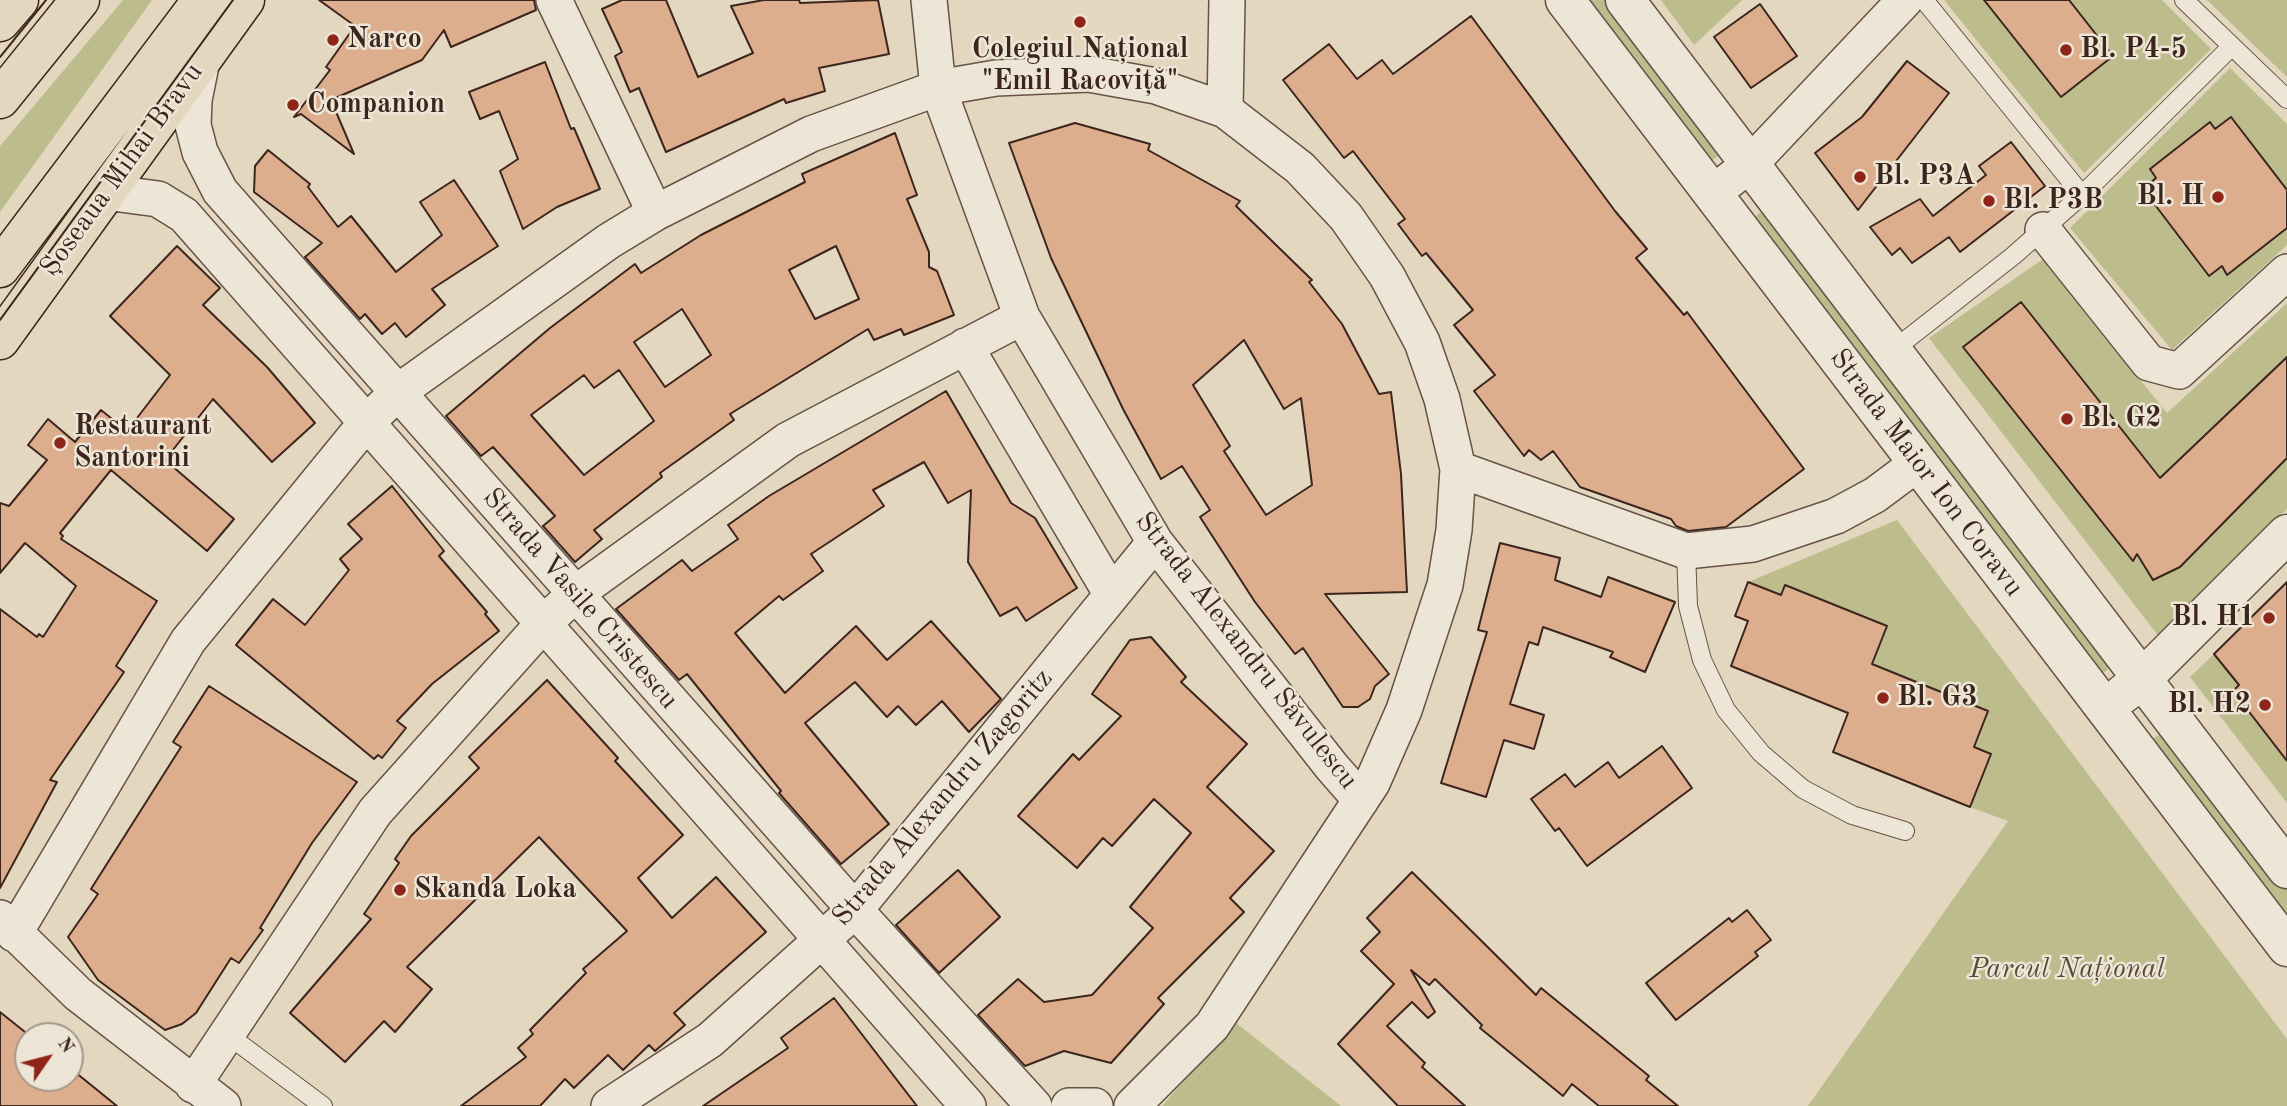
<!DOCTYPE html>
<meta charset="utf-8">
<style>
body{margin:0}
#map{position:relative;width:2287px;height:1106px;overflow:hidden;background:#e4d7bf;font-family:"Old Standard TT",serif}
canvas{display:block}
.north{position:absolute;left:14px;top:1022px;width:70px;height:70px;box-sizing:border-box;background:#ede5d5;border:2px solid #a6988b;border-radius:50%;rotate:55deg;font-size:19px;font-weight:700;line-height:28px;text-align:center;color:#3c251d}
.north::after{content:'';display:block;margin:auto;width:24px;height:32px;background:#8f2418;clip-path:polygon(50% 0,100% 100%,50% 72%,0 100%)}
</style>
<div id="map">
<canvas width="2287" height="1106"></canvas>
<div class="north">N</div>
</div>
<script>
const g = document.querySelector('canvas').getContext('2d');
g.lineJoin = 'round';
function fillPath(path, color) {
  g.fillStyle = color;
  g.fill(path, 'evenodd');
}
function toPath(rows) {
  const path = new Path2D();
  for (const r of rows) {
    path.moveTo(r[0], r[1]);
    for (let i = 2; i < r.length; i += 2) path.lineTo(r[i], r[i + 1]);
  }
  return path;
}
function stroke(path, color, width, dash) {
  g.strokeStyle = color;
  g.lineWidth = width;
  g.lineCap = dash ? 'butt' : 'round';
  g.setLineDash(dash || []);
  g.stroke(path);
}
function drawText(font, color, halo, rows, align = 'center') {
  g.font = font + ' "Old Standard TT",serif';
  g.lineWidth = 5;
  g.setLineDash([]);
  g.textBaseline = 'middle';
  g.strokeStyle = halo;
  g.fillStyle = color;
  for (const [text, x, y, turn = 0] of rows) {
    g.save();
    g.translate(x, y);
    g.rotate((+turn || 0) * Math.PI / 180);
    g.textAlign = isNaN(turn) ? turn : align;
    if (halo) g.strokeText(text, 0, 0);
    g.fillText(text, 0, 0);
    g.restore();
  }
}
fillPath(toPath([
 [123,0,152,0,0,212,0,146],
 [1577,0,1612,0,1721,154,1710,162],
 [1661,0,1742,0,1694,45],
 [1944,0,2162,0,2211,49,2084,173],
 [2207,0,2287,0,2287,77],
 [2230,68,2287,124,2287,245,2172,350,2070,228],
 [1764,210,2110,667,2106,671,2101,674,1754,217],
 [2043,259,2167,413,2287,303,2287,509,2160,638,1929,338],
 [1897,520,2287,1039,2287,1106,1808,1106,2008,821,1970,807,1991,754,1974,747,1987,711,1905,677,1869,671,1781,595,1748,582],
 [2214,654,2239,685,2233,691,2287,761,2287,803,2190,677],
 [2161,733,2287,884,2287,931,2151,740],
 [1235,1022,1341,1106,1162,1106]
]), '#bcbc8c');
const building = toPath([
 [319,0,534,0,536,10,451,47,444,30,422,60,331,100,354,154,301,114,294,117,330,70,326,67,355,26,319,0],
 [622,0,666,0,698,77,753,53,731,6,764,0,799,0,800,3,878,0,889,54,819,68,825,91,786,103,784,99,666,152,639,88,630,92,615,56,622,52,602,9,622,0],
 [1984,0,2069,0,2113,56,2061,97,1984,0],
 [1760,4,1797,56,1751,88,1714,37,1760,4],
 [1471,16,1615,211,1647,249,1636,258,1684,315,1687,312,1804,469,1726,527,1688,531,1676,526,1671,519,1580,487,1553,451,1541,460,1529,450,1524,456,1474,391,1495,375,1454,325,1473,310,1426,253,1422,256,1398,224,1405,219,1353,151,1344,158,1283,80,1329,44,1357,79,1382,60,1393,74,1471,16],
 [1907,61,1949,93,1858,210,1815,153,1862,117,1907,61],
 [545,62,571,129,574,128,600,189,557,207,523,229,500,171,518,159,499,111,480,119,469,92,545,62],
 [2231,117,2287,190,2287,228,2227,275,2222,266,2209,276,2143,189,2156,178,2150,169,2210,122,2215,129,2231,117],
 [1075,123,1150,144,1148,150,1240,201,1236,206,1312,280,1309,282,1342,324,1379,394,1391,392,1401,474,1407,592,1325,594,1389,674,1375,686,1370,699,1358,707,1343,707,1303,648,1295,654,1255,602,1200,517,1210,510,1182,466,1161,479,1123,409,1051,258,1009,143,1075,123],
 [1244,340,1284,409,1301,398,1312,485,1266,515,1224,451,1230,446,1193,385,1244,340],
 [895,133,917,195,907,199,929,252,929,267,937,271,954,315,904,335,901,329,874,340,868,329,730,414,734,420,660,473,662,477,594,530,602,539,575,562,543,526,555,516,493,447,481,456,446,416,550,328,635,264,641,273,701,235,805,182,802,174,895,133],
 [836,246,859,299,815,319,789,270,836,246],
 [682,309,711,355,665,387,634,342,682,309],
 [619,370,654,421,584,475,531,415,584,375,594,388,619,370],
 [2011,142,2045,186,1960,252,1949,237,1912,263,1900,248,1892,255,1870,227,1920,199,1933,216,1986,175,1979,166,2011,142],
 [268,150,310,184,308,187,338,227,351,216,396,272,442,235,420,202,454,180,498,246,432,289,445,305,406,337,395,323,382,334,365,314,360,319,305,257,322,243,254,192,255,166,268,150],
 [177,246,220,288,203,305,267,367,315,423,272,462,213,399,165,460,234,519,207,551,111,470,60,533,63,536,61,539,157,601,116,666,124,672,50,780,57,782,0,888,0,609,37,637,39,634,43,637,76,586,25,543,0,573,0,503,9,506,47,460,28,445,48,419,75,442,101,410,127,431,170,375,110,316,177,246],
 [2021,302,2160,478,2287,357,2287,458,2180,567,2153,580,2137,554,2133,561,1963,347,2021,302],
 [946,391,1011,503,1035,518,1077,588,1026,621,1017,607,1000,616,968,562,971,490,948,503,924,462,873,490,884,506,811,554,823,571,783,600,779,596,735,633,785,693,856,626,887,660,931,621,1001,699,969,732,942,701,916,725,898,706,887,717,855,682,805,723,889,824,841,864,779,793,781,791,687,674,679,680,616,609,682,560,692,571,738,539,728,525,769,496,946,391],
 [392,486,444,551,439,556,487,612,485,614,499,631,432,684,397,721,406,728,382,758,378,755,374,759,236,645,273,599,305,625,349,570,340,559,362,539,348,524,392,486],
 [1500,543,1560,558,1555,580,1601,597,1608,577,1675,602,1645,672,1610,657,1613,652,1543,627,1538,645,1529,642,1510,704,1544,715,1534,749,1504,740,1486,797,1441,783,1487,632,1478,630,1500,543],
 [1748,582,1781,595,1785,585,1887,626,1872,664,1988,711,1974,747,1991,754,1970,807,1833,752,1848,713,1731,666,1748,621,1735,616,1748,582],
 [2287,582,2287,761,2233,691,2239,685,2214,654,2287,582],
 [1151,637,1186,677,1181,682,1247,744,1207,787,1274,851,1230,898,1244,912,1158,998,1164,1004,1111,1063,1064,1051,1025,1066,978,1015,1018,979,1044,1002,1092,995,1153,928,1130,907,1191,833,1154,799,1112,846,1103,838,1077,868,1018,816,1073,754,1079,760,1121,716,1092,694,1130,640,1151,637],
 [547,680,618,758,615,761,683,835,638,878,672,918,716,877,766,932,674,1013,685,1025,655,1051,649,1045,623,1070,608,1055,574,1088,565,1079,540,1106,461,1106,526,1057,518,1048,533,1034,530,1030,586,973,583,969,627,931,539,837,407,967,432,989,395,1032,384,1021,345,1062,290,1013,371,919,364,914,399,863,395,859,411,836,479,768,469,757,547,680],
 [209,686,357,782,312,843,260,928,263,930,239,963,231,958,196,1013,182,1024,165,1030,98,980,68,937,98,894,91,889,181,747,173,742,209,686],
 [1662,746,1692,788,1587,866,1559,828,1555,831,1531,799,1565,774,1575,787,1608,762,1619,778,1662,746],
 [958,870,1000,917,939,973,896,925,958,870],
 [1412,872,1536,995,1541,988,1649,1076,1646,1080,1678,1106,1599,1106,1572,1084,1563,1096,1480,1028,1482,1025,1435,979,1429,985,1411,970,1435,1012,1428,1018,1412,1002,1387,1026,1425,1063,1422,1067,1465,1106,1398,1106,1338,1044,1394,984,1361,951,1380,932,1367,918,1412,872],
 [1747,910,1771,940,1755,952,1758,956,1676,1020,1646,983,1729,918,1732,922,1747,910],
 [834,998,917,1106,703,1106,788,1048,781,1038,834,998],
 [0,1012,30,1036,28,1078,70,1078,70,1068,117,1106,0,1106,0,1012]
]);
fillPath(building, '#ddae8d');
stroke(building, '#3c251d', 2);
const service = toPath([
 [1924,0,2082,195],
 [2184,0,2287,99],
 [1892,351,2013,256,2082,195,2232,46],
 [1686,551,1688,606,1702,660,1726,710,1761,753,1803,789,1852,815,1905,831],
 [228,1035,323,1106]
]);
const minor = toPath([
 [554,0,655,213],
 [929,0,938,88,1022,317,1155,542,1332,767,1361,800],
 [202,60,194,100,193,125,200,152,220,191,855,910,1034,1106],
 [1225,110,1227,0],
 [105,192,158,199,184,215,968,1106],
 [1712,194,1750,164,1905,0],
 [2043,230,2149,363,2179,371,2287,272],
 [965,346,1111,593],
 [1458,469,1686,551,1753,544,1836,516,1875,495,1918,463],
 [0,918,78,994,223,1106],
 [14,934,188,641,366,423,398,392,609,241,655,213,811,134,938,88,996,78,1089,74,1156,86,1225,110,1300,168,1346,217,1387,276,1422,342,1442,399,1458,469,1454,530,1445,585,1404,710,1372,783,1212,1026,1132,1106],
 [193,1085,375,812,543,624,575,594,788,440,1022,317],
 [609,1106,710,1040,855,910,1155,542],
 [1069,1106,1095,1106]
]);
const tertiary = toPath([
 [1565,0,2287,947],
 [1625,0,2287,869],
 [2123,694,2142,679,2287,534]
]);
const primary = toPath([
 [0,22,19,0],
 [0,99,80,0],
 [0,268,202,0],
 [0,340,245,0]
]);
stroke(service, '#665246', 20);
stroke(minor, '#665246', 38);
stroke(tertiary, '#665246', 41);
stroke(primary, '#3c251d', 41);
stroke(service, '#ede5d5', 18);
stroke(minor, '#ede5d5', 35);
stroke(tertiary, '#ede5d5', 38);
stroke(primary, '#e4d7bf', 38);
stroke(toPath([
 [0,57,46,0],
 [0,320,233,0]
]), '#3c251d', 2);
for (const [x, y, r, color] of [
 [1080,22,7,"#8f2418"],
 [333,40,7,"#8f2418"],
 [2066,50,7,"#8f2418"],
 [293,105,7,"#8f2418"],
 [1860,177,7,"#8f2418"],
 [2218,197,7,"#8f2418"],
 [1989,201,7,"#8f2418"],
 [2067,419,7,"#8f2418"],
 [60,443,7,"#8f2418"],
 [2269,618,7,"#8f2418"],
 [1883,698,7,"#8f2418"],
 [2265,705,7,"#8f2418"],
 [400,890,7,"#8f2418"]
]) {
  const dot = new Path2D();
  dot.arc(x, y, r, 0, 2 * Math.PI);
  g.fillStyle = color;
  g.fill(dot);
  stroke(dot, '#ede5d5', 2.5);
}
drawText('bold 28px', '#3c251d', '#ede5d5', [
 ["Narco",347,40],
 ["Colegiul Național",1080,50,"center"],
 ["\"Emil Racoviță\"",1080,82,"center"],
 ["Bl. P4-5",2080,50],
 ["Companion",307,105],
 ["Bl. P3A",1874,177],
 ["Bl. H",2204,197,"right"],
 ["Bl. P3B",2003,201],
 ["Bl. G2",2081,419],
 ["Restaurant",74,427],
 ["Santorini",74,459],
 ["Bl. H1",2255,618,"right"],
 ["Bl. G3",1897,698],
 ["Bl. H2",2251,705,"right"],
 ["Skanda Loka",414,890]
], 'left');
drawText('28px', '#3c251d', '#ede5d5', [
 ["Șoseaua Mihai Bravu",122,170,-54],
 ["Strada Maior Ion Coravu",1926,473,53],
 ["Strada Vasile Cristescu",580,599,49],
 ["Strada Alexandru Săvulescu",1246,651,52],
 ["Strada Alexandru Zagoritz",943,798,-50]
]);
drawText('italic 28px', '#5c4b39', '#ede5d5', [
 ["Parcul Național",2067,970]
]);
</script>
